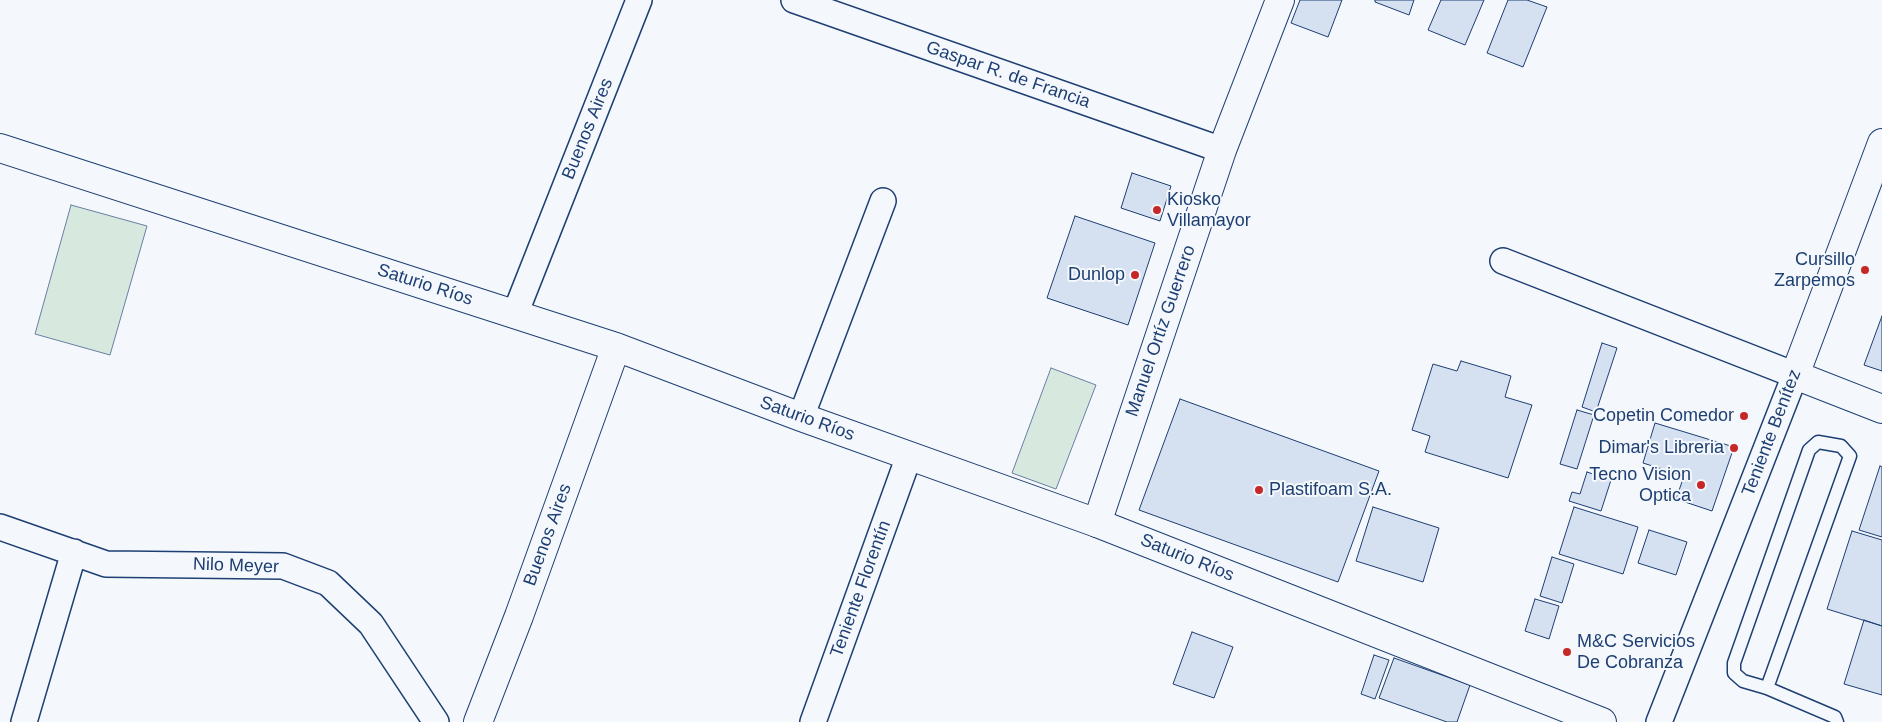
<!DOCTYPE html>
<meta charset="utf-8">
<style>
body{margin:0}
canvas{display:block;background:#f4f7fb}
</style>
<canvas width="1882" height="722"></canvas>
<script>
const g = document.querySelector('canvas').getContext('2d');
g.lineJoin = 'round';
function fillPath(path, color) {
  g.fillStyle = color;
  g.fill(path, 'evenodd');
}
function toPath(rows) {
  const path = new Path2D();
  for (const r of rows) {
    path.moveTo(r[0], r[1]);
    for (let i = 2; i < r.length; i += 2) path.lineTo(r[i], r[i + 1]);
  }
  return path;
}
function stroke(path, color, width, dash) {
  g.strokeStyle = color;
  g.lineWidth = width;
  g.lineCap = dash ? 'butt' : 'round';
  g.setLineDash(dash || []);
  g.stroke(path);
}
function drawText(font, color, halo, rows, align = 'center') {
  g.font = font + ' Arial,sans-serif';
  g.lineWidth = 4;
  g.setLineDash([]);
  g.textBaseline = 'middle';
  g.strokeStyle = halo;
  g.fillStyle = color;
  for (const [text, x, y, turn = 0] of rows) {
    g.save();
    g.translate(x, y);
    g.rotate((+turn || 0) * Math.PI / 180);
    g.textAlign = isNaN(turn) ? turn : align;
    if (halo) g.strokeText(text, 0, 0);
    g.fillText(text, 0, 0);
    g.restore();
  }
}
const green = toPath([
 [71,205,147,226,110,355,35,334,71,205],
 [1051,368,1096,385,1056,489,1012,473,1051,368]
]);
fillPath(green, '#d7e8df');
stroke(green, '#687fa3', 1);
const building = toPath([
 [1300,0,1342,0,1328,37,1291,23,1300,0],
 [1375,0,1414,0,1409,15,1375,2,1375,0],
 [1441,0,1484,0,1465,45,1428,30,1441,0],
 [1508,0,1527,0,1547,7,1523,67,1487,53,1508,0],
 [1132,173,1171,186,1160,221,1121,208,1132,173],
 [1075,216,1155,243,1128,325,1047,298,1075,216],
 [1882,316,1882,371,1864,365,1882,316],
 [1602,343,1617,348,1596,412,1582,407,1602,343],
 [1461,361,1511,376,1505,397,1532,405,1508,478,1425,452,1430,436,1412,430,1433,364,1457,371,1461,361],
 [1180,399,1379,471,1338,582,1139,510,1180,399],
 [1577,410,1594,415,1577,469,1560,464,1577,410],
 [1655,423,1734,447,1712,511,1676,499,1684,476,1643,463,1655,423],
 [1880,466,1882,467,1882,537,1859,530,1880,466],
 [1587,472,1611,480,1601,511,1569,501,1572,492,1580,494,1587,472],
 [1373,507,1439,528,1423,582,1356,561,1373,507],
 [1574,507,1638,527,1623,574,1559,554,1574,507],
 [1649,530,1687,542,1676,575,1638,563,1649,530],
 [1852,531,1882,540,1882,626,1827,609,1852,531],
 [1552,557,1574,564,1562,603,1540,596,1552,557],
 [1535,599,1559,606,1549,639,1525,631,1535,599],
 [1864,620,1882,626,1882,695,1844,684,1864,620],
 [1192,632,1233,647,1214,698,1173,684,1192,632],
 [1374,655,1389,660,1375,699,1361,694,1374,655],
 [1394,658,1470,685,1457,722,1447,722,1379,698,1394,658]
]);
fillPath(building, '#d5e0f0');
stroke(building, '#1d3f73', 1);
const service = toPath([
 [1767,688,1850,456,1841,446,1818,442,1809,450,1734,663,1734,673,1743,681,1767,688,1835,717,1837,722]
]);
const minor = toPath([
 [794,0,1222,150],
 [1503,261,1795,375,1659,722],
 [515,314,639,0],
 [801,417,883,201],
 [0,527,106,564,283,566,328,583,371,624,436,722],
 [24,722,74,552],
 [813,722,909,456]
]);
const tertiary = toPath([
 [0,148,616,347,801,417,1097,523],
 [478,722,519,616,616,347]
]);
const primary = toPath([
 [1280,0,1222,150,1097,523,1602,722],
 [1882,143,1795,375,1882,409]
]);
stroke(service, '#1d3f73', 15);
stroke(minor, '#1d3f73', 28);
stroke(tertiary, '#1d3f73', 30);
stroke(primary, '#1d3f73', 30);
stroke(service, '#f4f7fb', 12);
stroke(minor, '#f4f7fb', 25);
stroke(tertiary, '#f4f7fb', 28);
stroke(primary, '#f4f7fb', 28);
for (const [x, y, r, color] of [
 [1157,210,5,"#c62828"],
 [1865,270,5,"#c62828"],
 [1135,275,5,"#c62828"],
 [1744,416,5,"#c62828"],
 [1734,448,5,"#c62828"],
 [1701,485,5,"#c62828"],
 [1259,490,5,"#c62828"],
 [1567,652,5,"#c62828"]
]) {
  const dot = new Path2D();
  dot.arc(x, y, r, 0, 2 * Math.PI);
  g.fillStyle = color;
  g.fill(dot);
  stroke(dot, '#f4f7fb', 2);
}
drawText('18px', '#1d3f73', '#f4f7fb', [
 ["Gaspar R. de Francia",1008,75,19],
 ["Buenos Aires",588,129,-68],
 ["Saturio Ríos",425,285,18],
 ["Manuel Ortíz Guerrero",1161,331,-71],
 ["Saturio Ríos",807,419,20],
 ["Teniente Benítez",1772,433,-69],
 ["Buenos Aires",548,535,-70],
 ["Saturio Ríos",1187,558,22],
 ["Nilo Meyer",236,566,2],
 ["Teniente Florentín",861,589,-70]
]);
drawText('18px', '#1d3f73', '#f4f7fb', [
 ["Kiosko",1167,200,"left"],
 ["Villamayor",1167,221,"left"],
 ["Cursillo",1855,260],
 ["Zarpemos",1855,281],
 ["Dunlop",1125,275],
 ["Copetin Comedor",1734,416],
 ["Dimar's Libreria",1724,448],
 ["Tecno Vision",1691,475],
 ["Optica",1691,496],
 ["Plastifoam S.A.",1269,490,"left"],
 ["M&C Servicios",1577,642,"left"],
 ["De Cobranza",1577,663,"left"]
], 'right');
</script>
